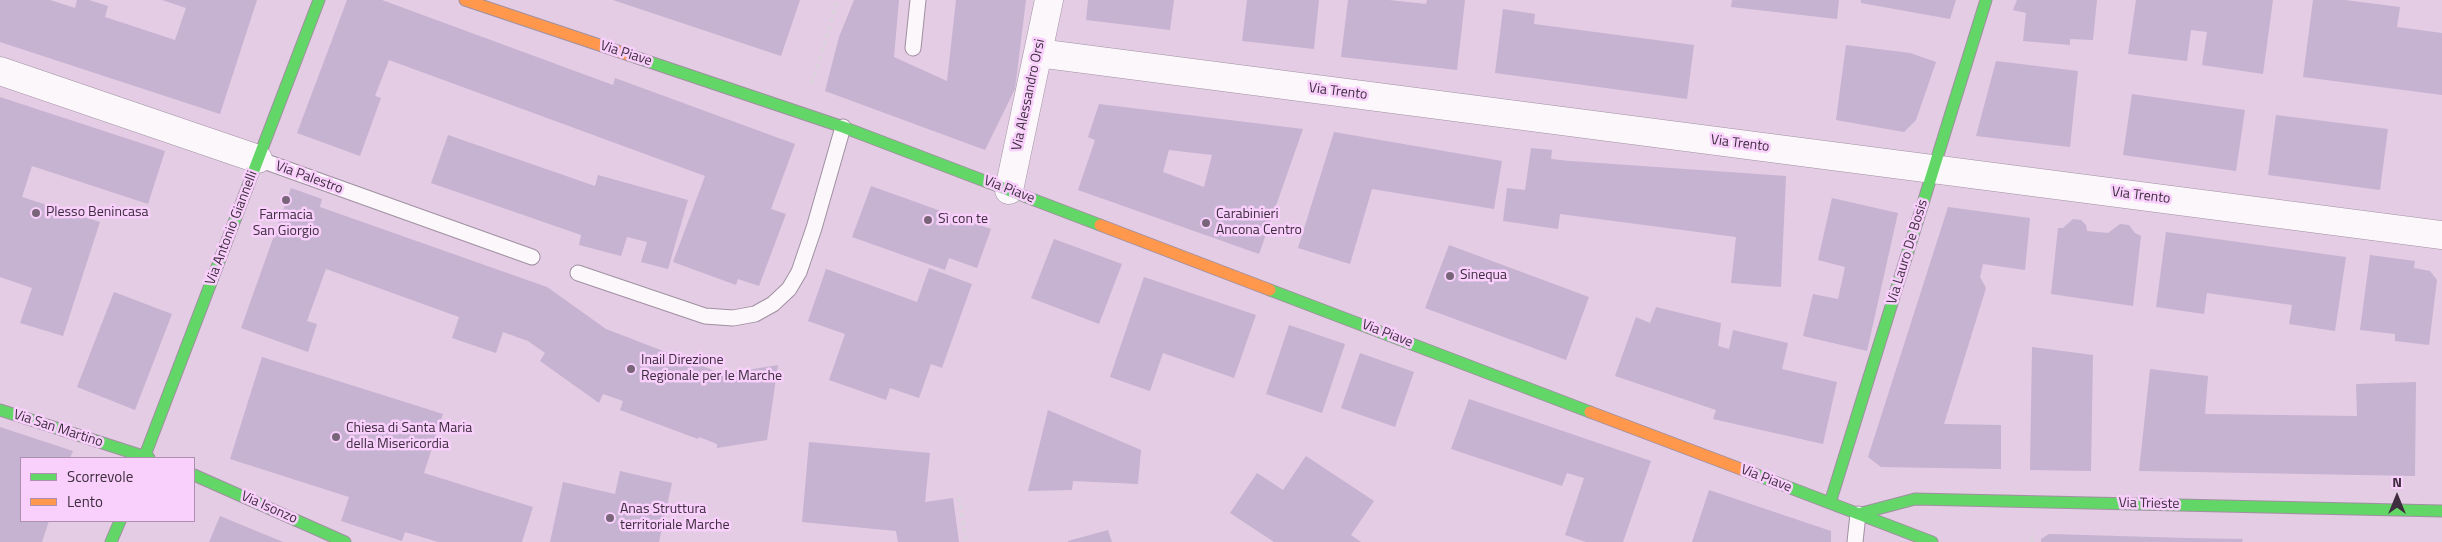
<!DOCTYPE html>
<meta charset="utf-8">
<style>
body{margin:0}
#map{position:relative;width:2442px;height:542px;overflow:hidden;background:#e3cce4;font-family:"Titillium Web",sans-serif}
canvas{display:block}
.legend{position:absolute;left:20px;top:457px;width:175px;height:65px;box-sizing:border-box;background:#f9cffc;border:1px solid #ae8fb0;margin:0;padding:6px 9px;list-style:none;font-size:15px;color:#3e2e3f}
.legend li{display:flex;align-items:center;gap:10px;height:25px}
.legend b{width:25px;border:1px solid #ae8fb0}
.north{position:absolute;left:2372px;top:472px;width:50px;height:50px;-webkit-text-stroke:4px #f9cffc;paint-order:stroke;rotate:0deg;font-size:14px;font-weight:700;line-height:20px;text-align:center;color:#3e2e3f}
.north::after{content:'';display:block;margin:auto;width:18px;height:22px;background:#3e2e3f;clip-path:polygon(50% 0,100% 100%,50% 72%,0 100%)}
</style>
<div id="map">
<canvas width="2442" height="542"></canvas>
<ul class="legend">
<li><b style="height:6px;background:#63d668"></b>Scorrevole</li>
<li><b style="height:6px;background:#ff974d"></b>Lento</li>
</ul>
<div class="north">N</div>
</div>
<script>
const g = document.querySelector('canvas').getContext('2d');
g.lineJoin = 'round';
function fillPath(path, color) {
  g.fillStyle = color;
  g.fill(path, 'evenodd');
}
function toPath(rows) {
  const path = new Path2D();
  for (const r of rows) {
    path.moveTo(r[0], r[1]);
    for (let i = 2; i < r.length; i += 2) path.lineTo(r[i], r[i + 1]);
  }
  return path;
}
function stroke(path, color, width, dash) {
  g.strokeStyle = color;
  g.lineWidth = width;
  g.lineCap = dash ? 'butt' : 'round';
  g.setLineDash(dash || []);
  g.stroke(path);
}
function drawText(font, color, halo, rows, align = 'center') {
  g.font = font + ' "Titillium Web",sans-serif';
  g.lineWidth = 5;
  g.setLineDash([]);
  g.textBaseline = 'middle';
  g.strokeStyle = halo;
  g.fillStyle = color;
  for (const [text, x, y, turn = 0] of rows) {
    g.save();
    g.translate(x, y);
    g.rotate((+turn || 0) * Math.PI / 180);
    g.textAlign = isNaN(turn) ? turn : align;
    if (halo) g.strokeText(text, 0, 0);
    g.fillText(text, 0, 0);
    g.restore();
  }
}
fillPath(toPath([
 [0,0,50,0,75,8,77,0,89,0,108,6,105,17,175,40,186,8,162,0,257,0,220,114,0,42],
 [347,0,382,0,613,85,615,78,795,144,771,209,786,214,759,286,738,279,736,285,673,262,705,176,389,60,375,96,381,98,360,156,297,133],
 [613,0,800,0,781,56],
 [854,0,899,0,894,57,947,81,956,0,1026,0,1015,89,985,150,825,91,839,37],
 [1088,0,1174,0,1170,30,1086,20],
 [1247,0,1319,0,1314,49,1242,41],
 [1348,0,1389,0,1426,4,1427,0,1465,0,1457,70,1341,57],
 [1732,0,1839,0,1837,19,1731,7],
 [1861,0,1956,0,1950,19,1861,3],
 [2017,0,2097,0,2093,40,2070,39,2070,45,2023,41,2026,13,2013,10],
 [2136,0,2273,0,2263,74,2202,65,2207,32,2191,30,2187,61,2128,54],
 [2313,0,2345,0,2400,7,2397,27,2442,33,2442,95,2303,77],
 [1503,9,1535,14,1534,24,1694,45,1687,99,1495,73],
 [1846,45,1910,53,1936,62,1916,120,1904,132,1836,120],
 [1996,61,2078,71,2070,147,1976,136],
 [2132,94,2245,110,2236,171,2123,155],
 [0,97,165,151,148,204,32,166,22,197,100,222,63,336,20,323,32,288,0,277],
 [1099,104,1303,129,1259,254,1078,190,1095,140,1088,137],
 [1169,150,1212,155,1204,187,1163,172],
 [2276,115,2388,129,2380,190,2268,175],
 [1334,132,1502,161,1494,209,1372,189,1350,264,1298,248],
 [448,135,595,186,598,175,688,200,668,269,641,262,647,242,627,237,621,256,579,245,581,235,431,183],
 [1531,148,1552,150,1551,159,1570,161,1786,176,1781,287,1731,283,1736,237,1560,214,1558,229,1503,221,1507,188,1525,190],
 [871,186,991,229,977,268,949,258,945,270,852,237],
 [291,188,322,199,320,207,547,287,606,329,723,374,778,365,767,440,717,448,717,444,699,437,698,439,620,410,623,401,603,394,599,403,540,361,545,353,528,341,503,332,496,353,452,338,459,317,326,269,307,321,317,324,308,352,241,328],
 [1832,198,1898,213,1867,351,1803,336,1813,294,1838,299,1845,267,1818,260],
 [1948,207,2030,218,2025,270,1983,264,1980,277,1986,288,1944,424,2001,425,2001,469,1881,467,1868,457],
 [2073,219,2081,220,2086,225,2087,231,2108,233,2120,224,2129,225,2135,233,2141,236,2133,306,2051,294,2058,228,2063,228],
 [2166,232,2346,257,2335,331,2289,324,2292,305,2207,293,2204,314,2156,307],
 [1054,239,1122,264,1099,324,1031,298],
 [1449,245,1589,297,1566,360,1425,308],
 [2370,255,2415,261,2414,268,2430,271,2437,280,2429,345,2395,341,2395,334,2360,330],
 [929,268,972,284,942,368,931,364,919,398,890,388,886,400,829,380,845,334,808,321,826,269,917,302],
 [1144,277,1256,315,1234,378,1163,353,1150,391,1110,377],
 [114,292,172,314,135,410,77,387],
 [1656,307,1721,323,1718,346,1729,349,1733,330,1788,343,1782,369,1837,382,1823,444,1713,419,1716,410,1615,376,1636,317,1650,323],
 [1289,325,1345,344,1322,413,1266,394],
 [2032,347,2093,355,2091,471,2030,470],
 [1360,353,1414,372,1395,427,1341,408],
 [262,357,443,414,424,473,533,507,522,542,438,542,405,532,402,541,341,521,349,497,230,459],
 [2150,369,2208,376,2205,414,2357,416,2356,384,2416,382,2415,476,2139,471],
 [1469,399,1651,461,1623,542,1586,542,1565,535,1584,478,1567,473,1562,486,1451,449],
 [1048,410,1141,450,1138,484,1073,481,1072,490,1028,491],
 [0,427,73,451,70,458,21,458,21,521,49,521,42,542,0,542],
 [809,442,930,453,925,502,953,498,959,542,898,542,896,531,802,522],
 [1306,456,1374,501,1351,535,1361,542,1274,542,1230,513,1257,473,1283,490],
 [620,471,672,483,659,542,550,542,563,482,615,494],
 [1709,490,1831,531,1831,542,1692,542],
 [220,516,283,542,209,542],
 [1108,530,1112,542,1068,542,1068,541],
 [2049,534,2187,538,2243,539,2242,542,2041,542,2041,539]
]), '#c6b2d1');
const lane = toPath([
 [913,48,918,0],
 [258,159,532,257],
 [578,273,705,316,733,318,755,314,773,304,789,289,799,272,814,228,843,127],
 [1855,542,1858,514]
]);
const street = toPath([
 [1038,53,2442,235],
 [0,71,258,159],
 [1009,190,1049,0]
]);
const fast = toPath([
 [629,55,843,127,1100,225],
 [1270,290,1590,412],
 [0,410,149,458],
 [144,458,319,0],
 [1754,474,1932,542],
 [194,475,345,542],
 [1830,503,1986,0],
 [1858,514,1915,499,2442,511],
 [111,542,120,521]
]);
const slow = toPath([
 [465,0,629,55],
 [1100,225,1270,290],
 [1590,412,1754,474]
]);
stroke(lane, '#a090a1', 17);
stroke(street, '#a090a1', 29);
stroke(fast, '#a090a1', 13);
stroke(slow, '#a090a1', 13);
stroke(toPath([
 [812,83,838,0],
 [959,497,966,542],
 [2032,542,2033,532]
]), '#dad4dc', 3, [4, 4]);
stroke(lane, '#fbf7fb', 15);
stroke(street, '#fbf7fb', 28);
stroke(fast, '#63d668', 11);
stroke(slow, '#ff974d', 11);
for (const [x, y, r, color] of [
 [286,200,5,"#786579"],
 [36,213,5,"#786579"],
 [928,220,5,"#786579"],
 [1206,223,5,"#786579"],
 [1450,276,5,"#786579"],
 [631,369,5,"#786579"],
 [336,437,5,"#786579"],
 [610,518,5,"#786579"]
]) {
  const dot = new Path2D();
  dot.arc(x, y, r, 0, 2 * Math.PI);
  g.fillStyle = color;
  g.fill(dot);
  stroke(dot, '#f9cffc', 2);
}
drawText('14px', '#3e2e3f', '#f9cffc', [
 ["Via Piave",626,54,18],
 ["Via Trento",1338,92,7],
 ["Via Alessandro Orsi",1029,95,-78],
 ["Via Trento",1740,144,7],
 ["Via Palestro",309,178,20],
 ["Via Piave",1009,190,21],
 ["Via Trento",2141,196,7],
 ["Via Antonio Giannelli",232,228,-69],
 ["Via Lauro De Bosis",1908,252,-73],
 ["Via Piave",1387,334,21],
 ["Via San Martino",58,429,18],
 ["Via Piave",1766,479,21],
 ["Via Trieste",2149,504,1],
 ["Via Isonzo",269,508,24]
]);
drawText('14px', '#3e2e3f', '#f9cffc', [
 ["Plesso Benincasa",46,213],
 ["Carabinieri",1216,215],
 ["Ancona Centro",1216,231],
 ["Farmacia",286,216,"center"],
 ["San Giorgio",286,232,"center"],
 ["Sì con te",938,220],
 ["Sinequa",1460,276],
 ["Inail Direzione",641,361],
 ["Regionale per le Marche",641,377],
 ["Chiesa di Santa Maria",346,429],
 ["della Misericordia",346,445],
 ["Anas Struttura",620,510],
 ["territoriale Marche",620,526]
], 'left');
</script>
